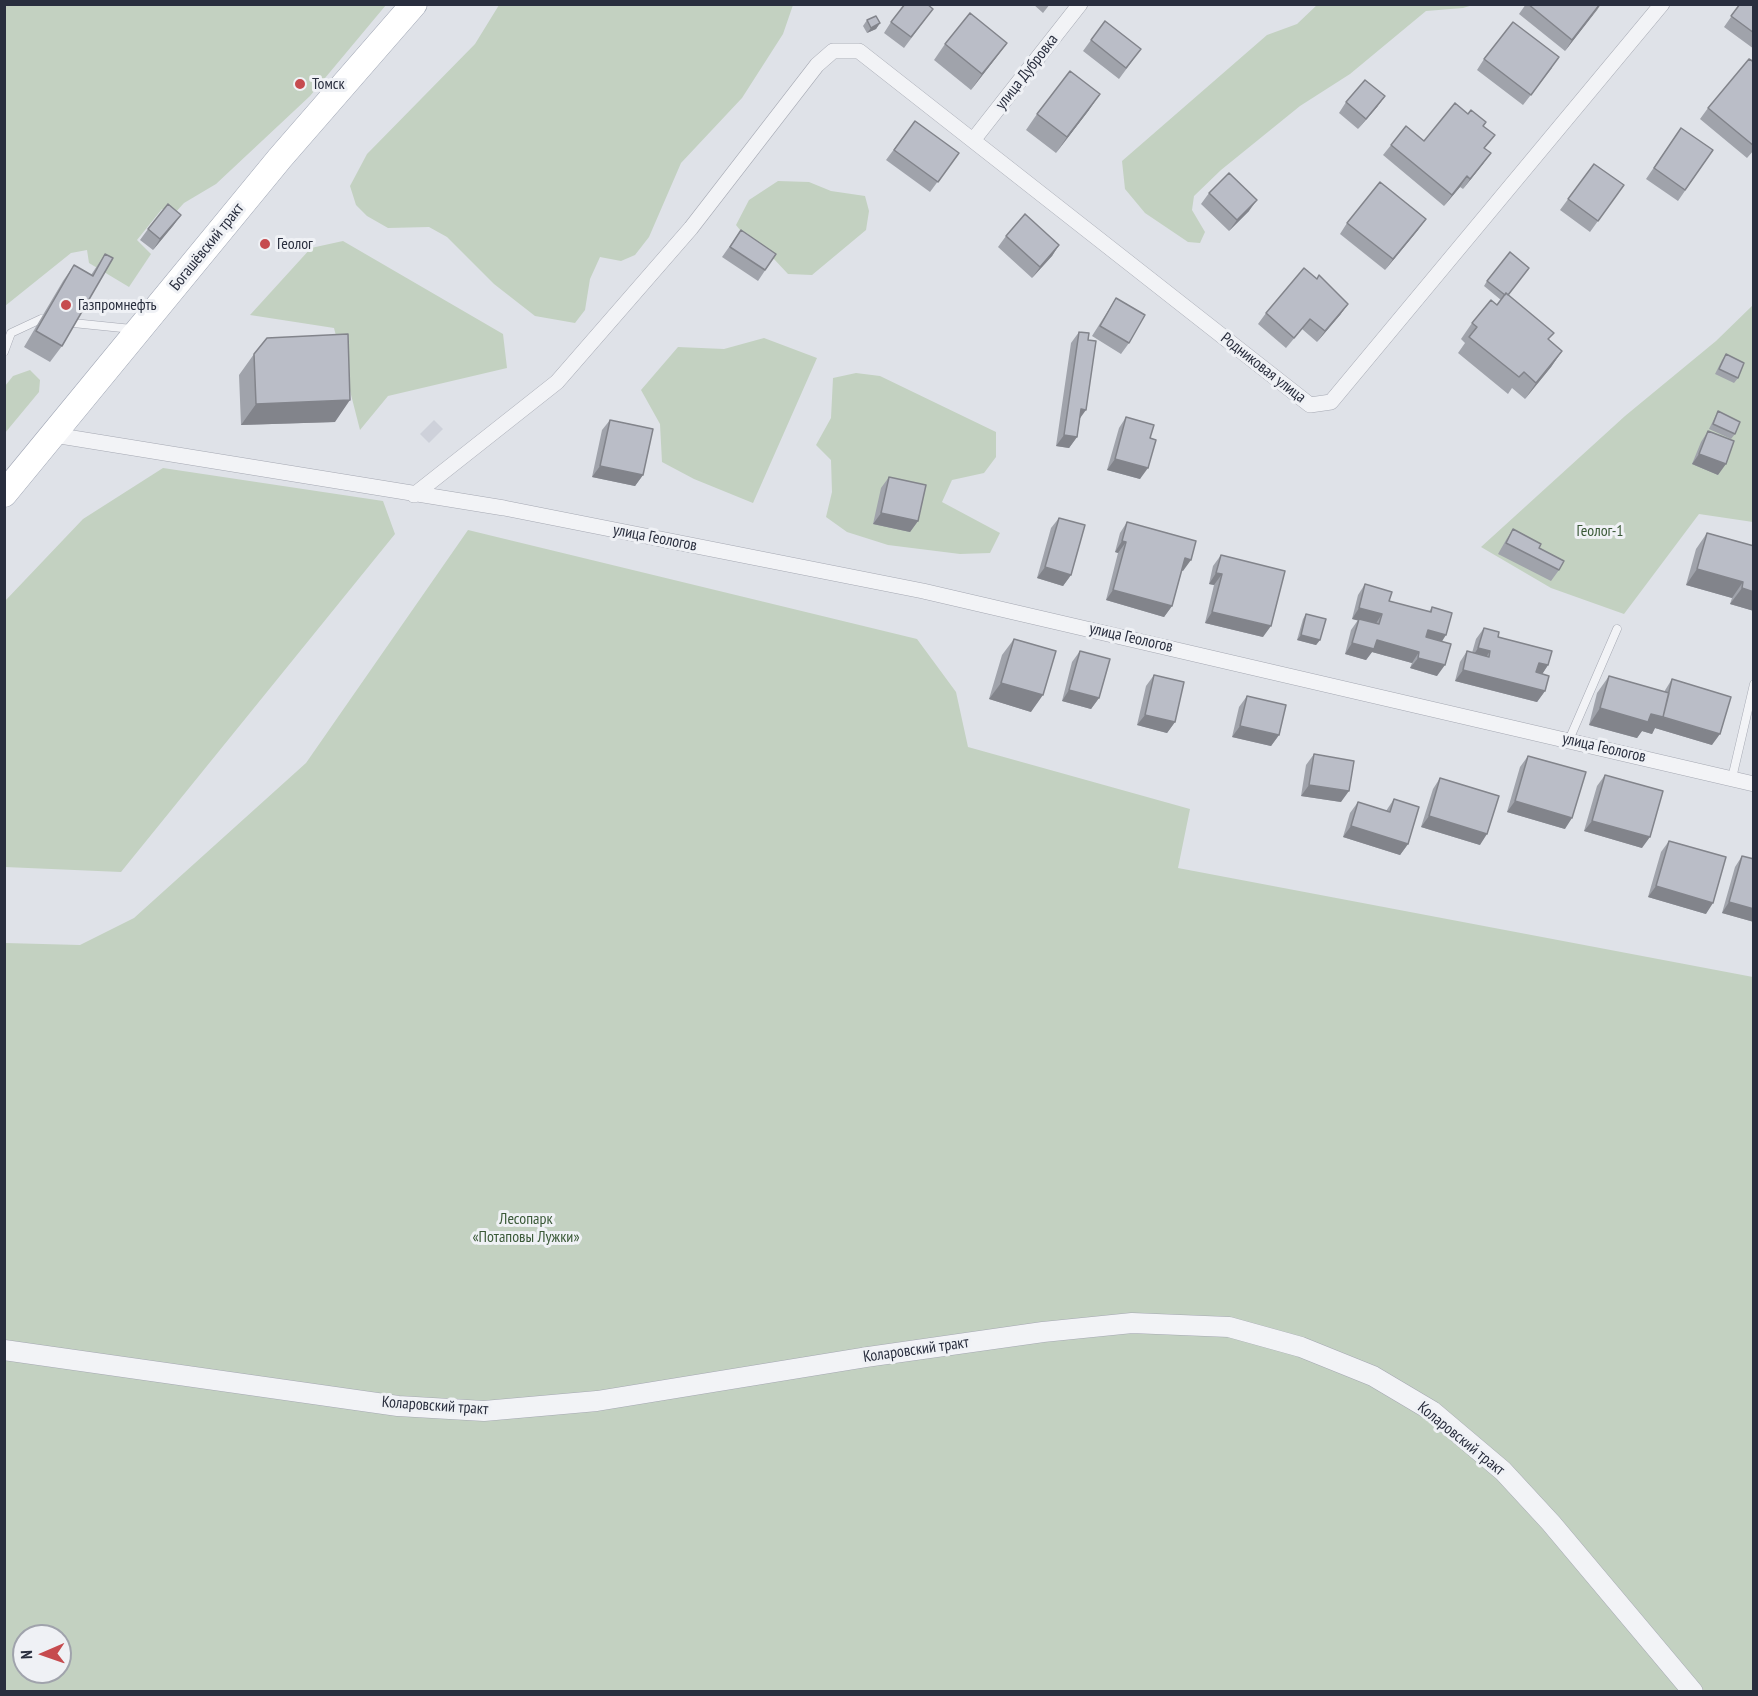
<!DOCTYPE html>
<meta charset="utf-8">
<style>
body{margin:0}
#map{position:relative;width:1758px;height:1696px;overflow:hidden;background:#dfe2e8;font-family:"PT Sans Narrow",sans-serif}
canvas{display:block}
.frame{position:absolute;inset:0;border:6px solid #292e3e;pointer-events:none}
.north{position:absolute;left:12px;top:1624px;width:60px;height:60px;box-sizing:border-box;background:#eff1f5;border:2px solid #a0a3ac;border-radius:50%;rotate:268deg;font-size:16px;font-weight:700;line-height:24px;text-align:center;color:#292e3e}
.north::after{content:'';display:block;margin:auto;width:21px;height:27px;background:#c64b4f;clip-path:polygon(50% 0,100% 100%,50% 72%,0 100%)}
</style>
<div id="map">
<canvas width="1758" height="1696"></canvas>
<div class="frame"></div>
<div class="north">N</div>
</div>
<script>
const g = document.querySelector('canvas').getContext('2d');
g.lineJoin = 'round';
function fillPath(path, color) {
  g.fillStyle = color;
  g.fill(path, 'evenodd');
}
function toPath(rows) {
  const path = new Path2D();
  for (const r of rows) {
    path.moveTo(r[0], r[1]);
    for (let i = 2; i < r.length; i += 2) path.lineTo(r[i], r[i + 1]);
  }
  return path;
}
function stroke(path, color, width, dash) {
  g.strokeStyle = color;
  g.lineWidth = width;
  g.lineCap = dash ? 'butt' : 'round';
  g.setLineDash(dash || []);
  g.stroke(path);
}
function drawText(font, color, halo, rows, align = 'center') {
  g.font = font + ' "PT Sans Narrow",sans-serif';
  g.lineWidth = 6;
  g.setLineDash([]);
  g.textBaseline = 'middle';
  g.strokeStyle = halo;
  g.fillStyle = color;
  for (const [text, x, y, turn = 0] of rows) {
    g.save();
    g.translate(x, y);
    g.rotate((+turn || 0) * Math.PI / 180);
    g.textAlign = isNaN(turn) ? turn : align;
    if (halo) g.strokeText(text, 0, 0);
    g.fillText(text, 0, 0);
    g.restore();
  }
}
fillPath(toPath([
 [434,420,443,429,429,443,420,434]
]), '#ced1da');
fillPath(toPath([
 [1318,4,1473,5,1463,8,1426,11,1350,74,1300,106,1221,170,1194,196,1192,210,1205,232,1200,243,1188,242,1145,213,1125,189,1122,161,1267,35,1297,24],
 [5,5,386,5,310,96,216,184,184,203,174,214,162,209,137,240,151,254,129,287,89,263,87,250,71,253,5,306],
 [499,5,793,5,783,34,742,98,681,163,649,237,635,255,621,261,600,257,590,279,585,310,575,323,535,316,494,284,447,237,429,227,388,228,367,216,356,205,350,186,367,154,475,44],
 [778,181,809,182,831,191,865,196,869,211,866,230,812,275,788,274,773,258,748,240,736,225,749,200],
 [343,241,503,334,507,368,388,396,360,430,334,328,250,315,311,248],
 [1753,305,1753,522,1699,514,1624,614,1551,588,1481,547,1625,416,1716,341],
 [764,338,817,358,753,503,694,479,662,462,660,424,641,390,678,347,724,349],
 [30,370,40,380,39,392,5,433,5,386,13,376],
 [856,373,880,376,996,432,996,457,984,473,952,480,942,502,1000,533,990,553,960,554,888,545,847,532,826,517,832,492,831,460,816,445,831,418,833,378],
 [163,468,383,501,395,534,121,872,5,867,5,601,83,519],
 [468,530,917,639,956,692,968,747,1190,809,1178,868,1753,977,1753,1691,5,1692,5,943,80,945,134,918,306,763],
 [24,1636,60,1636,60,1672,24,1672]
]), '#c3d1c1');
const service = toPath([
 [73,323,132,329],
 [4,352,11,333,41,319],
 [1569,740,1617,629],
 [1732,778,1754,684]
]);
const minor = toPath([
 [974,139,1080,4],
 [54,435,504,508,923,591,1754,784],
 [414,495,557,382,691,228,817,65,833,51,859,51,1310,405,1331,402,1662,4]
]);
const tertiary = toPath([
 [4,1350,398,1406,484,1411,597,1401,867,1357,1043,1332,1132,1323,1229,1327,1301,1347,1373,1376,1432,1411,1503,1471,1551,1523,1693,1692]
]);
const primary = toPath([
 [4,494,280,158,414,4]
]);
stroke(service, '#a5a8b2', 9);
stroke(minor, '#a5a8b2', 16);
stroke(tertiary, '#a5a8b2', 21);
stroke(primary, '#9fa5b3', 27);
stroke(service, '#f2f3f6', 8);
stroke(minor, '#f2f3f6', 15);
stroke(tertiary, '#f2f3f6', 20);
stroke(primary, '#fff', 26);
fillPath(toPath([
 [1033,4,1050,4,1043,13],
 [1526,4,1601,4,1565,51,1519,14],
 [1740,4,1754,4,1754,49,1724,27],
 [867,20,880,23,876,29,867,33,863,26],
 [925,20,904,48,884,33,891,22],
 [1091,40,1133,60,1119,79,1083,51],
 [1007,43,995,59,971,90,934,60,945,44],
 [1484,59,1552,68,1523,105,1477,70],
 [1754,62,1754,150,1747,158,1700,119,1708,108],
 [1385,96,1377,107,1358,129,1339,113,1346,102],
 [1089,110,1056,153,1026,130,1037,114],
 [915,121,959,153,930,192,886,160],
 [1483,126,1485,149,1491,153,1463,189,1460,187,1444,206,1383,155,1391,145,1424,141],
 [1681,128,1713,150,1678,201,1646,179],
 [1594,164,1624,185,1590,232,1560,210],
 [1209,193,1249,211,1229,231,1201,204],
 [181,215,153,250,140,240,148,229],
 [1347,223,1418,230,1385,270,1340,234],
 [741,230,776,254,758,281,722,257],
 [1006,236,1059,245,1052,256,1032,278,998,247],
 [105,254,62,346,50,362,24,347,63,281,74,265,91,275],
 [1487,281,1508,295,1549,340,1562,351,1551,367,1525,399,1512,388,1508,394,1458,353,1465,343,1461,339,1472,323,1497,305,1501,300,1484,286],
 [1116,298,1129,343,1121,354,1092,336],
 [1348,304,1340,315,1317,342,1302,329,1286,348,1258,324,1266,313],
 [1079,332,1080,419,1077,437,1069,448,1056,446,1071,343],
 [254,354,335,422,241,425,239,375],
 [1726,354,1738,378,1734,383,1715,374,1722,360],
 [1718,411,1735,434,1731,439,1709,429],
 [1126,417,1150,438,1140,479,1107,470,1119,428],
 [610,420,643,475,635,486,592,477,602,430],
 [1708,431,1718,475,1692,464,1701,442],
 [889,477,918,521,910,532,873,524,881,488],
 [1059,518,1071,575,1063,586,1037,578,1051,528],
 [1127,522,1183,571,1182,570,1172,606,1164,617,1106,600,1118,553,1115,552,1120,533],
 [1513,529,1539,548,1559,570,1551,581,1498,554,1506,540],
 [1707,533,1754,546,1754,611,1730,604,1732,598,1686,585,1696,549],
 [1221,555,1263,637,1205,623,1214,585,1209,584,1213,566],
 [1365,584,1389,601,1429,612,1432,607,1442,642,1437,676,1410,668,1412,663,1372,652,1366,660,1345,654,1351,630,1358,620,1352,619,1358,595],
 [1306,614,1320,640,1316,645,1297,640,1303,619],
 [1484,628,1548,665,1542,674,1545,691,1537,702,1455,681,1460,662,1467,651,1472,653,1476,639],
 [1014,639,1031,712,989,699,1002,655],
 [1080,651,1099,698,1091,709,1062,701,1072,662],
 [1154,675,1175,722,1167,733,1137,725,1146,686],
 [1609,676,1664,692,1672,679,1712,745,1655,728,1652,734,1642,731,1637,738,1589,725,1597,693],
 [1247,696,1279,735,1271,746,1232,737,1239,707],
 [1314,754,1341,802,1301,796,1306,765],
 [1528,756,1565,829,1507,812,1520,767],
 [1605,775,1642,848,1584,831,1597,786],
 [1440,778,1480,845,1421,827,1433,789],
 [1394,799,1408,844,1400,855,1343,837,1350,813,1358,802,1386,811],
 [1669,841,1706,914,1648,897,1661,852],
 [1742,856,1754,922,1722,913,1735,867]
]), '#a0a3ab');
fillPath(toPath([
 [1601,4,1597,10,1565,51,1572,40],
 [880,23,876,29,867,33,871,28],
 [1007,43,995,59,971,90,982,74],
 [1100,94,1089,110,1056,153,1067,137],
 [1385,96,1377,107,1358,129,1366,119],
 [1491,153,1483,164,1463,189,1470,179],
 [1467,176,1460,187,1444,206,1452,195],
 [1257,200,1249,211,1229,231,1237,220],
 [181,215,173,226,153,250,160,239],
 [1426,219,1418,230,1385,270,1393,259],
 [1059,245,1052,256,1032,278,1040,267],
 [1348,304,1340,315,1317,342,1325,331],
 [1562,351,1551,367,1525,399,1536,383],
 [350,400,335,422,241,425,256,404],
 [1081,409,1086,410,1078,421],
 [1064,435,1077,437,1069,448,1056,446],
 [1699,454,1726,464,1718,475,1692,464],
 [1115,459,1148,468,1140,479,1107,470],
 [600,466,643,475,635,486,592,477],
 [881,513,918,521,910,532,873,524],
 [1122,541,1126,542,1118,553,1115,552],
 [1185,558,1191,560,1183,571,1177,569],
 [1045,567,1071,575,1063,586,1037,578],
 [1697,569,1743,582,1732,598,1686,585],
 [1216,573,1222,574,1214,585,1209,584],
 [1742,588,1754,592,1754,611,1730,604],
 [1113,590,1172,606,1164,617,1106,600],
 [1359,608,1382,614,1375,625,1352,619],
 [1212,612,1271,626,1263,637,1205,623],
 [1428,630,1446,635,1439,646,1420,641],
 [1301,635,1320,640,1316,645,1297,640],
 [1377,640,1419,652,1412,663,1372,652,1366,660,1345,654,1352,643],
 [1478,648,1490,651,1483,662,1471,659],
 [1418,658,1445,665,1437,676,1410,668],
 [1539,663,1548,665,1541,676,1531,674],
 [1463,670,1545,691,1537,702,1455,681],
 [1001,683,1043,695,1031,712,989,699],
 [1069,690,1099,698,1091,709,1062,701],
 [1600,708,1651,714,1720,734,1712,745,1655,728,1652,734,1642,731,1637,738,1589,725],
 [1145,715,1175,722,1167,733,1137,725],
 [1240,726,1279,735,1271,746,1232,737],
 [1309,785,1349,791,1341,802,1301,796],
 [1515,801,1572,818,1565,829,1507,812],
 [1429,816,1487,834,1480,845,1421,827],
 [1592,821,1650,837,1642,848,1584,831],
 [1351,826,1408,844,1400,855,1343,837],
 [1656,886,1713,903,1706,914,1648,897],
 [1729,902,1754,909,1754,922,1722,913]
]), '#82848b');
const building = toPath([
 [905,4,927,4,933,9,911,37,891,22,905,4],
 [1528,4,1600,4,1572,40,1528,4],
 [1740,4,1754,4,1754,33,1731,16,1740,4],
 [970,13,1007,43,982,74,945,44,970,13],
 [876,16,880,23,871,28,867,20,876,16],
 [1105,21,1141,49,1126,68,1091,40,1105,21],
 [1513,22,1559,57,1531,95,1484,59,1513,22],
 [1749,59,1754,62,1754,146,1708,108,1749,59],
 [1070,71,1100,94,1067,137,1037,114,1070,71],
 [1365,80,1385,96,1366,119,1346,102,1365,80],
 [1455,103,1468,114,1471,110,1486,122,1483,126,1495,135,1484,148,1491,153,1470,179,1467,176,1452,195,1391,145,1406,126,1424,141,1455,103],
 [915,121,959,153,938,182,894,150,915,121],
 [1681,128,1713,150,1685,190,1654,168,1681,128],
 [1594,164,1624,185,1598,221,1568,199,1594,164],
 [1229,173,1257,200,1237,220,1209,193,1229,173],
 [1380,182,1426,219,1393,259,1347,223,1380,182],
 [168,204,181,215,160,239,148,229,168,204],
 [1025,214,1059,245,1040,267,1006,236,1025,214],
 [741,230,776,254,765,270,730,247,741,230],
 [1510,252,1529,268,1508,295,1506,293,1505,295,1487,281,1510,252],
 [105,254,113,258,62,346,36,331,74,265,93,276,105,254],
 [1304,268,1317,279,1319,275,1348,304,1325,331,1310,319,1294,338,1266,313,1304,268],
 [1506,293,1554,333,1548,339,1562,351,1536,383,1524,372,1519,377,1469,337,1477,327,1472,323,1491,300,1497,305,1506,293],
 [1116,298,1145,315,1129,343,1100,326,1116,298],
 [1079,332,1089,333,1088,340,1096,341,1086,410,1081,409,1077,437,1064,435,1079,332],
 [348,334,350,400,256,404,254,354,267,338,348,334],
 [1726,354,1744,363,1738,378,1719,369,1726,354],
 [1718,411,1740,422,1735,434,1713,424,1718,411],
 [1126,417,1154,425,1150,438,1156,440,1148,468,1115,459,1126,417],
 [610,420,653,429,643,475,600,466,610,420],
 [1708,431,1734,441,1726,464,1699,454,1708,431],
 [889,477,926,485,918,521,881,513,889,477],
 [1059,518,1085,525,1071,575,1045,567,1059,518],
 [1127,522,1196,541,1191,560,1185,558,1172,606,1113,590,1126,542,1122,541,1127,522],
 [1513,529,1541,544,1539,548,1564,561,1559,570,1506,543,1513,529],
 [1707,533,1754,546,1754,592,1742,588,1743,582,1697,569,1707,533],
 [1221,555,1285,571,1271,626,1212,612,1222,574,1216,573,1221,555],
 [1365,584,1392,592,1389,601,1431,612,1432,607,1452,613,1446,635,1428,630,1426,637,1451,644,1445,665,1418,658,1419,652,1377,640,1374,649,1352,643,1359,619,1379,624,1382,614,1359,608,1365,584],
 [1306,614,1326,619,1320,640,1301,635,1306,614],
 [1484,628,1499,632,1498,637,1552,651,1548,665,1539,663,1536,672,1549,676,1545,691,1463,670,1467,651,1489,657,1490,651,1478,648,1484,628],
 [1014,639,1056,651,1043,695,1001,683,1014,639],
 [1080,651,1110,659,1099,698,1069,690,1080,651],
 [1154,675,1184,682,1175,722,1145,715,1154,675],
 [1609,676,1669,693,1663,717,1651,714,1648,722,1600,708,1609,676],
 [1672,679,1731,697,1720,734,1663,717,1672,679],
 [1247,696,1286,705,1279,735,1240,726,1247,696],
 [1314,754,1354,761,1349,791,1309,785,1314,754],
 [1528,756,1586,772,1572,818,1515,801,1528,756],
 [1605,775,1663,791,1650,837,1592,821,1605,775],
 [1440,778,1499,796,1487,834,1429,816,1440,778],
 [1394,799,1419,807,1408,844,1351,826,1358,802,1390,812,1394,799],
 [1669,841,1726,857,1713,903,1656,886,1669,841],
 [1742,856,1754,859,1754,909,1729,902,1742,856]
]);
fillPath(building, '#babdc7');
stroke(building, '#82848b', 1.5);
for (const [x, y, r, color] of [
 [300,84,6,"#c64b4f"],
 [265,244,6,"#c64b4f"],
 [66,305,6,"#c64b4f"]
]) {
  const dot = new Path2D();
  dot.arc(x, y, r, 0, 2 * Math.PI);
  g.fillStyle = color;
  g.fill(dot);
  stroke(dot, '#eff1f5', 2);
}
drawText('16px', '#292e3e', '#eff1f5', [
 ["улица Дубровка",1027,72,-52],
 ["Богашёвский тракт",207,247,-51],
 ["Родниковая улица",1263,368,38],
 ["улица Геологов",655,538,11],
 ["улица Геологов",1131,638,13],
 ["улица Геологов",1604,748,13],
 ["Коларовский тракт",916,1350,-8],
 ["Коларовский тракт",435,1406,4],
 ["Коларовский тракт",1461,1439,39]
]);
drawText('16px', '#292e3e', '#eff1f5', [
 ["Томск",312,84],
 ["Геолог",277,244],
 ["Газпромнефть",78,305]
], 'left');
drawText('16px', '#3a5937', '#eff1f5', [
 ["Геолог-1",1600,531],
 ["Лесопарк",526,1219],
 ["«Потаповы Лужки»",526,1237]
]);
</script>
